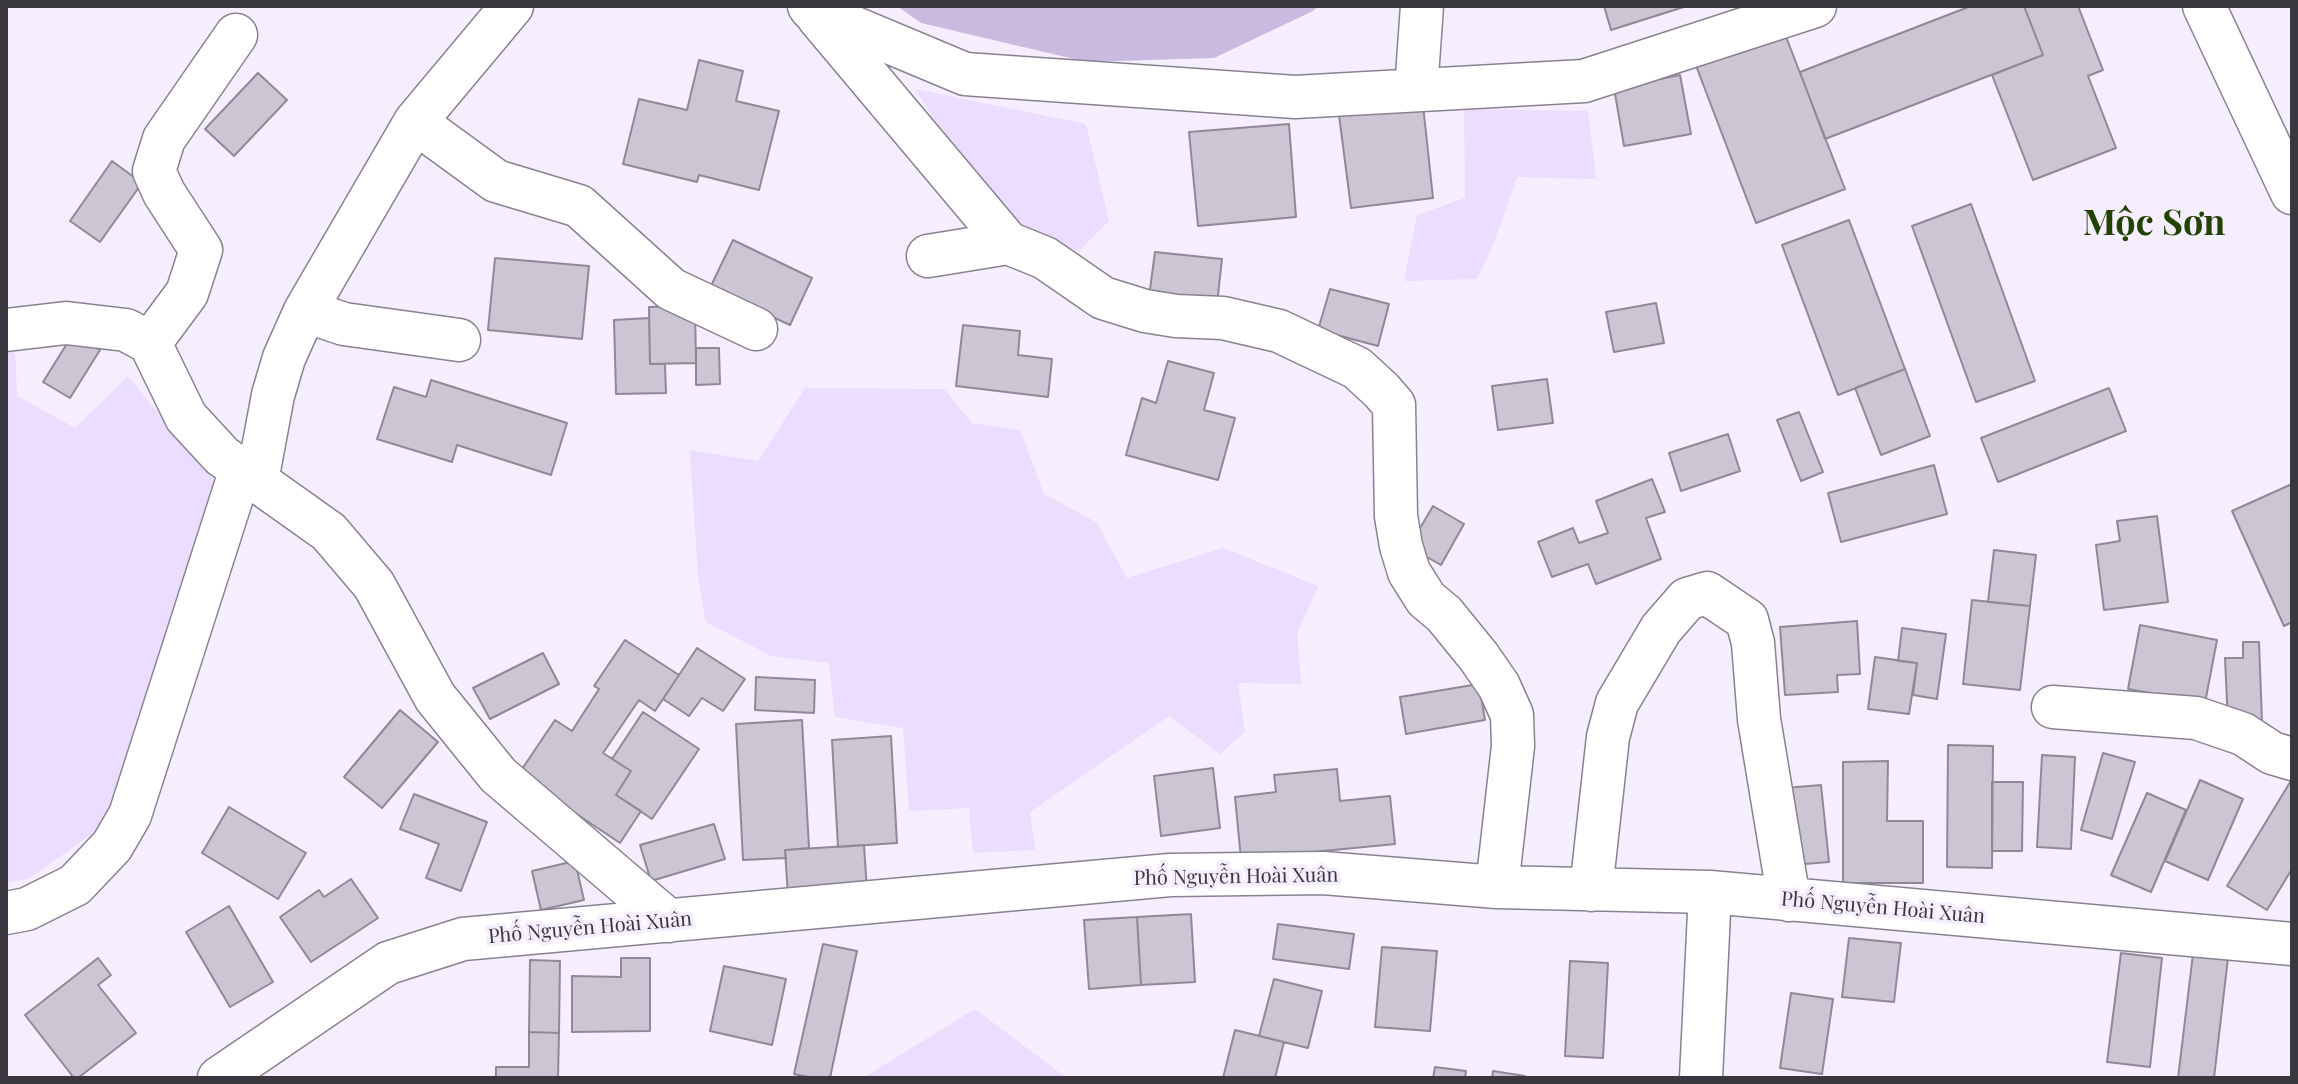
<!DOCTYPE html>
<meta charset="utf-8">
<style>
body{margin:0}
#map{position:relative;width:2298px;height:1084px;overflow:hidden;background:#f5eefe;font-family:"Playfair Display",serif}
canvas{display:block}
.frame{position:absolute;inset:0;border:8px solid #3a383e;pointer-events:none}
</style>
<div id="map">
<canvas width="2298" height="1084"></canvas>
<div class="frame"></div>
</div>
<script>
const g = document.querySelector('canvas').getContext('2d');
g.lineJoin = 'round';
function fillPath(path, color) {
  g.fillStyle = color;
  g.fill(path, 'evenodd');
}
function toPath(rows) {
  const path = new Path2D();
  for (const r of rows) {
    path.moveTo(r[0], r[1]);
    for (let i = 2; i < r.length; i += 2) path.lineTo(r[i], r[i + 1]);
  }
  return path;
}
function stroke(path, color, width, dash) {
  g.strokeStyle = color;
  g.lineWidth = width;
  g.lineCap = dash ? 'butt' : 'round';
  g.setLineDash(dash || []);
  g.stroke(path);
}
function drawText(font, color, halo, rows, align = 'center') {
  g.font = font + ' "Playfair Display",serif';
  g.lineWidth = 7;
  g.setLineDash([]);
  g.textBaseline = 'middle';
  g.strokeStyle = halo;
  g.fillStyle = color;
  for (const [text, x, y, turn = 0] of rows) {
    g.save();
    g.translate(x, y);
    g.rotate((+turn || 0) * Math.PI / 180);
    g.textAlign = isNaN(turn) ? turn : align;
    if (halo) g.strokeText(text, 0, 0);
    g.fillText(text, 0, 0);
    g.restore();
  }
}
fillPath(toPath([
 [915,89,1086,124,1109,221,1079,251,1001,225],
 [1464,109,1588,111,1596,179,1517,177,1495,240,1477,279,1404,281,1417,215,1465,198],
 [15,348,17,396,75,428,128,376,216,483,151,676,109,822,30,878,6,883,6,349],
 [805,388,944,389,972,423,1020,430,1044,494,1096,522,1127,578,1223,548,1318,586,1297,633,1301,684,1238,683,1245,732,1220,754,1169,716,1030,812,1035,850,973,853,969,808,909,811,903,728,835,717,829,663,771,656,706,622,698,576,690,450,758,461],
 [975,1009,1067,1078,863,1078]
]), '#ebddff');
fillPath(toPath([
 [897,6,1319,6,1313,11,1214,58,1087,62,921,23]
]), '#cabadf');
const building = toPath([
 [1604,6,1687,6,1611,30,1604,6],
 [1971,6,2024,6,2043,55,1825,139,1800,72,1971,6],
 [2024,6,2078,6,2103,70,2088,76,2116,148,2033,180,1992,75,2043,55,2024,6],
 [1783,29,1845,189,1756,223,1695,63,1783,29],
 [699,60,743,71,736,101,779,111,759,190,699,175,697,182,623,164,639,99,687,110,699,60],
 [258,73,287,100,234,156,205,129,258,73],
 [1680,75,1691,134,1624,146,1614,88,1680,75],
 [1423,105,1433,198,1351,208,1339,115,1423,105],
 [1289,124,1296,217,1198,226,1189,132,1289,124],
 [112,161,142,183,100,242,70,221,112,161],
 [1971,204,2035,381,1976,402,1912,226,1971,204],
 [1849,220,1905,369,1838,395,1782,245,1849,220],
 [733,240,812,278,790,325,710,288,733,240],
 [1155,252,1222,259,1217,304,1149,297,1155,252],
 [495,258,589,266,582,339,488,330,495,258],
 [1330,289,1389,304,1378,346,1318,330,1330,289],
 [1656,303,1664,343,1614,352,1606,312,1656,303],
 [695,306,696,363,650,364,649,307,695,306],
 [649,318,650,364,665,364,666,393,616,394,614,320,649,318],
 [963,325,1020,331,1018,355,1052,359,1048,397,956,386,963,325],
 [73,334,100,350,70,398,43,382,73,334],
 [696,348,719,348,720,384,696,385,696,348],
 [1168,361,1214,373,1204,410,1235,418,1218,480,1126,455,1142,398,1156,403,1168,361],
 [1905,369,1930,436,1881,455,1855,388,1905,369],
 [1547,379,1553,423,1498,430,1492,386,1547,379],
 [431,380,567,423,551,475,457,445,452,462,377,439,394,387,426,397,431,380],
 [2109,388,2126,431,1998,482,1981,438,2109,388],
 [1799,412,1823,472,1801,481,1777,420,1799,412],
 [1728,434,1740,471,1681,491,1669,453,1728,434],
 [1934,465,1947,514,1841,542,1828,493,1934,465],
 [1652,479,1665,512,1646,518,1661,559,1596,584,1588,564,1552,577,1538,542,1573,528,1579,543,1608,533,1596,501,1652,479],
 [2292,484,2292,622,2284,626,2232,511,2292,484],
 [1433,506,1464,524,1441,565,1409,547,1433,506],
 [2157,516,2168,602,2104,610,2096,545,2120,541,2117,521,2157,516],
 [1994,550,2036,555,2030,606,1988,602,1994,550],
 [1972,600,2030,606,2020,690,1963,684,1972,600],
 [1857,621,1860,674,1837,675,1838,692,1785,695,1780,627,1857,621],
 [2140,625,2217,640,2205,703,2128,689,2140,625],
 [1902,628,1946,634,1937,699,1913,695,1917,663,1898,661,1902,628],
 [625,640,679,675,655,711,639,700,603,753,631,771,616,795,641,811,620,843,518,775,555,720,572,731,599,689,594,686,625,640],
 [2243,642,2259,642,2262,721,2228,723,2225,658,2243,658,2243,642],
 [697,648,745,679,723,711,702,698,689,716,663,699,697,648],
 [543,653,559,684,490,719,473,688,543,653],
 [1875,657,1917,663,1909,714,1868,709,1875,657],
 [756,677,815,680,814,713,755,710,756,677],
 [1479,684,1485,720,1406,734,1400,697,1479,684],
 [400,710,438,742,382,808,344,777,400,710],
 [643,712,699,749,652,819,616,795,631,771,612,759,643,712],
 [802,720,809,848,785,850,786,858,743,860,736,724,802,720],
 [891,736,897,843,838,847,832,740,891,736],
 [1948,745,1993,746,1992,868,1947,867,1948,745],
 [2103,753,2135,762,2112,839,2081,830,2103,753],
 [2042,755,2075,757,2071,849,2037,847,2042,755],
 [1888,761,1887,821,1923,821,1923,883,1843,883,1843,762,1888,761],
 [1213,768,1220,828,1161,836,1154,776,1213,768],
 [1337,769,1340,801,1390,796,1395,844,1241,859,1235,797,1276,792,1274,775,1337,769],
 [2292,779,2292,869,2267,910,2227,886,2292,779],
 [2200,780,2243,799,2208,880,2165,861,2200,780],
 [1992,782,2023,782,2022,851,1992,851,1992,782],
 [1821,785,1829,862,1792,865,1785,788,1821,785],
 [2147,793,2186,810,2151,892,2111,875,2147,793],
 [414,794,487,822,461,891,426,878,439,844,400,829,414,794],
 [229,807,306,853,278,899,202,853,229,807],
 [714,824,725,859,651,881,640,845,714,824],
 [864,845,867,891,788,896,785,850,864,845],
 [575,861,584,900,541,910,532,871,575,861],
 [351,879,378,918,311,962,280,917,319,890,324,897,351,879],
 [229,906,273,982,230,1007,186,932,229,906],
 [1191,914,1195,982,1141,985,1137,917,1191,914],
 [1137,917,1141,985,1089,989,1084,920,1137,917],
 [1278,924,1354,934,1349,969,1273,959,1278,924],
 [1849,938,1901,943,1894,1002,1842,997,1849,938],
 [823,944,857,951,830,1078,813,1078,794,1074,823,944],
 [1382,947,1437,951,1430,1031,1375,1027,1382,947],
 [2121,953,2162,958,2150,1067,2107,1062,2121,953],
 [2193,954,2228,958,2214,1078,2178,1078,2193,954],
 [98,958,111,975,98,985,136,1033,78,1078,74,1078,25,1015,98,958],
 [621,958,650,958,650,1031,572,1032,572,976,621,977,621,958],
 [530,960,560,961,559,1033,529,1032,530,960],
 [1570,961,1608,963,1603,1058,1565,1056,1570,961],
 [724,966,786,979,772,1045,710,1031,724,966],
 [1274,979,1322,991,1308,1048,1259,1036,1274,979],
 [1791,993,1833,999,1822,1074,1780,1068,1791,993],
 [1235,1030,1284,1042,1275,1078,1223,1078,1235,1030],
 [529,1032,559,1033,558,1078,496,1078,496,1067,529,1067,529,1032],
 [1435,1067,1466,1071,1465,1078,1433,1078,1435,1067],
 [1493,1071,1525,1076,1525,1078,1492,1078,1493,1071]
]);
fillPath(building, '#cbc5d4');
stroke(building, '#8f8997', 2);
const minor = toPath([
 [809,6,812,10,965,74,1295,97,1584,81,1815,6],
 [2204,6,2292,193],
 [818,17,1008,243],
 [1416,90,1422,6],
 [415,122,496,181,579,206,671,289,756,329],
 [928,256,1008,243,1045,258,1103,298,1145,311,1176,316,1223,318,1279,331,1357,368,1381,390,1394,405,1396,516,1401,546,1409,572,1426,599,1444,614,1479,657,1499,686,1512,715,1513,746,1497,887],
 [305,311,344,324,459,340],
 [6,330,66,323,126,330,150,343,186,417,222,456,329,532,374,585,435,697,498,775,669,921],
 [150,343,187,293,201,250,164,193,154,171,164,139,236,35],
 [257,481,273,395,284,358,305,311,415,122,512,6],
 [2053,707,2196,718,2243,734,2272,753,2292,759],
 [1591,890,1608,737,1617,703,1661,629,1687,599,1707,593,1747,620,1753,643,1759,719,1789,900],
 [6,913,27,909,75,885,112,846,130,815,241,469],
 [219,1078,388,963,463,939,1170,875,1323,873,1497,887,1710,892,2292,944],
 [1701,1078,1710,892]
]);
stroke(minor, '#888290', 45);
stroke(minor, '#fff', 42);
drawText('20px', '#3a383e', '#f5eefe', [
 ["Phố Nguyễn Hoài Xuân",1236,877,-1],
 ["Phố Nguyễn Hoài Xuân",1883,908,5],
 ["Phố Nguyễn Hoài Xuân",590,928,-5]
]);
drawText('bold 36px', '#224300', '#f5eefe', [
 ["Mộc Sơn",2154,224]
]);
</script>
